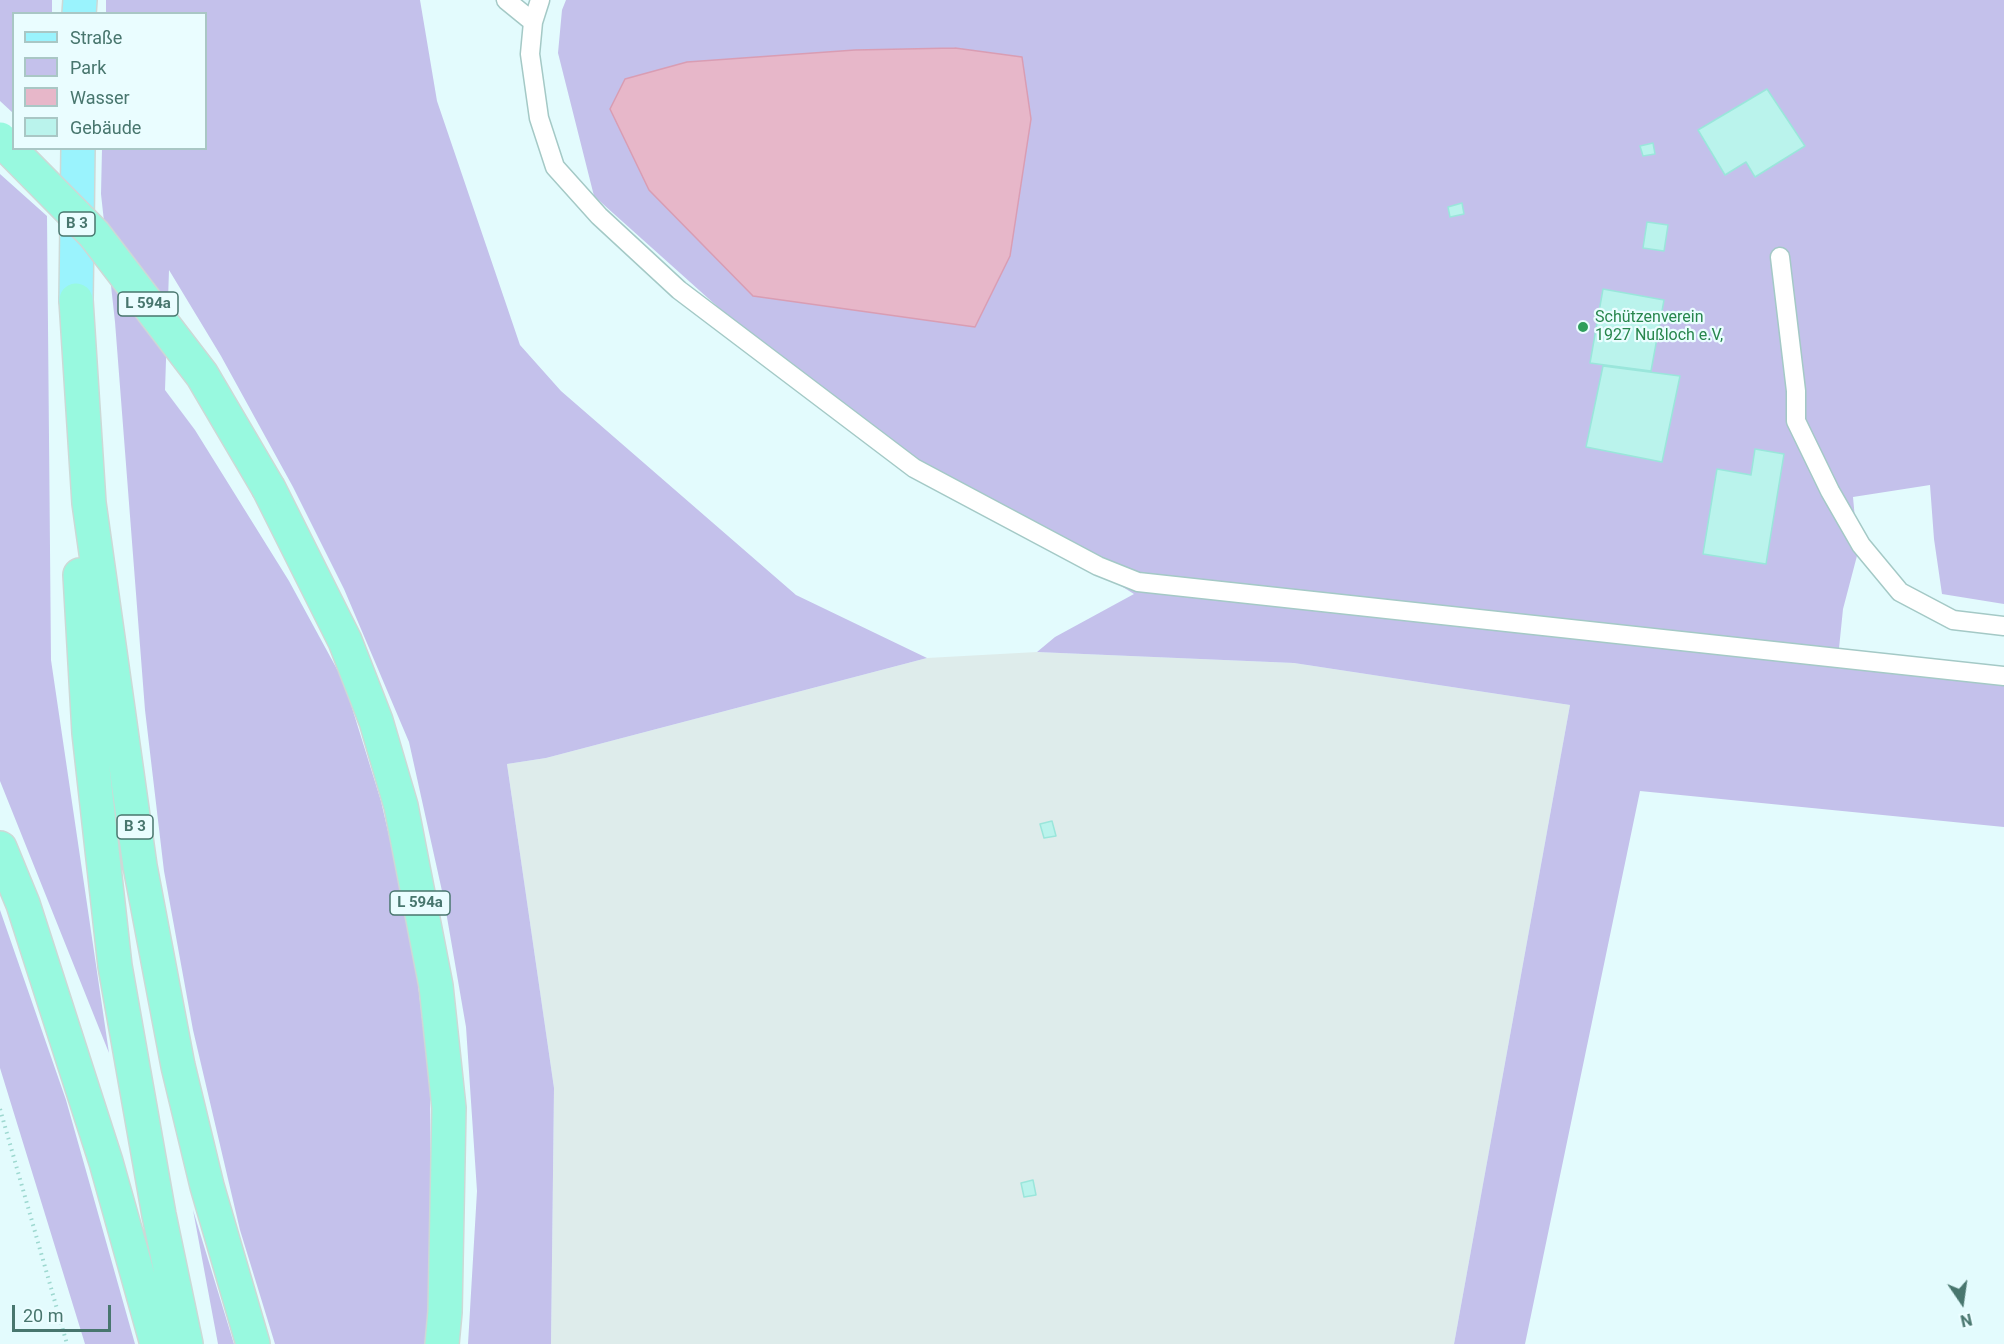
<!DOCTYPE html>
<meta charset="utf-8">
<style>
body{margin:0}
#map{position:relative;width:2004px;height:1344px;overflow:hidden;background:#e3fbfd;font-family:Roboto,sans-serif}
canvas{display:block}
.legend{position:absolute;left:12px;top:12px;width:195px;height:138px;box-sizing:border-box;background:#eafdff;border:2px solid #a9c7c5;margin:0;padding:8px 10px;list-style:none;font-size:18px;color:#48766e}
.legend li{display:flex;align-items:center;gap:12px;height:30px}
.legend b{width:30px;border:2px solid #a9c7c5}
.north{position:absolute;left:1932px;top:1272px;width:60px;height:60px;-webkit-text-stroke:4px #eafdff;paint-order:stroke;rotate:167deg;font-size:16px;font-weight:700;line-height:24px;text-align:center;color:#48766e}
.north::after{content:'';display:block;margin:auto;width:21px;height:27px;background:#48766e;clip-path:polygon(50% 0,100% 100%,50% 72%,0 100%)}
.scale{position:absolute;left:12px;top:1305px;width:99px;height:27px;box-sizing:border-box;border:3px solid #48766e;border-top:0;padding-left:8px;font-size:18px;line-height:21px;white-space:nowrap;color:#48766e;-webkit-text-stroke:4px #eafdff;paint-order:stroke}
</style>
<div id="map">
<canvas width="2004" height="1344"></canvas>
<ul class="legend">
<li><b style="height:8px;background:#9af3fd"></b>Straße</li>
<li><b style="height:16px;background:#c4c1eb"></b>Park</li>
<li><b style="height:16px;background:#e7b7c9"></b>Wasser</li>
<li><b style="height:16px;background:#baf3ec"></b>Gebäude</li>
</ul>
<div class="north">N</div>
<div class="scale">20 m</div>
</div>
<script>
const g = document.querySelector('canvas').getContext('2d');
g.lineJoin = 'round';
function fillPath(path, color) {
  g.fillStyle = color;
  g.fill(path, 'evenodd');
}
function toPath(rows) {
  const path = new Path2D();
  for (const r of rows) {
    path.moveTo(r[0], r[1]);
    for (let i = 2; i < r.length; i += 2) path.lineTo(r[i], r[i + 1]);
  }
  return path;
}
function stroke(path, color, width, dash) {
  g.strokeStyle = color;
  g.lineWidth = width;
  g.lineCap = dash ? 'butt' : 'round';
  g.setLineDash(dash || []);
  g.stroke(path);
}
function drawText(font, color, halo, rows, align = 'center') {
  g.font = font + ' Roboto,sans-serif';
  g.lineWidth = 4.5;
  g.setLineDash([]);
  g.textBaseline = 'middle';
  g.strokeStyle = halo;
  g.fillStyle = color;
  for (const [text, x, y, turn = 0] of rows) {
    g.save();
    g.translate(x, y);
    g.rotate((+turn || 0) * Math.PI / 180);
    g.textAlign = isNaN(turn) ? turn : align;
    if (halo) g.strokeText(text, 0, 0);
    g.fillText(text, 0, 0);
    g.restore();
  }
}
fillPath(toPath([
 [1037,652,1294,663,1570,705,1454,1344,551,1344,554,1088,507,764,546,758,927,658]
]), '#deeceb');
fillPath(toPath([
 [0,0,52,0,52,13,14,14,13,113,0,101],
 [106,0,420,0,437,101,520,345,561,391,796,595,927,658,546,758,507,764,554,1088,551,1344,468,1344,477,1191,466,1027,444,900,409,742,344,589,293,487,221,356,169,270,165,390,195,430,289,581,344,682,381,801,413,940,430,1089,432,1301,426,1344,275,1344,240,1230,193,1030,164,871,145,710,115,322,101,194,102,149,206,148,206,14,106,13],
 [566,0,2004,0,2004,604,1942,594,1934,539,1930,485,1853,497,1858,552,1843,609,1837,668,2004,682,2004,827,1640,791,1525,1344,1454,1344,1570,705,1294,663,1037,652,1055,637,1134,594,922,462,738,325,594,196,558,53,562,10],
 [955,48,1022,57,1031,119,1010,256,975,327,855,50],
 [0,174,47,216,51,660,109,1053,0,781],
 [0,910,66,1100,135,1344,85,1344,0,1068],
 [193,1210,234,1344,218,1344]
]), '#c4c1eb');
const water = toPath([
 [955,48,1022,57,1031,119,1010,256,975,327,753,296,649,190,610,109,625,79,687,62,855,50,955,48]
]);
fillPath(water, '#e7b7c9');
stroke(water, '#d99db3', 1.5);
const building = toPath([
 [1767,89,1805,146,1755,177,1746,162,1725,175,1698,130,1767,89],
 [1653,143,1655,154,1643,156,1640,146,1653,143],
 [1462,203,1464,214,1450,217,1448,207,1462,203],
 [1647,222,1668,225,1664,251,1643,248,1647,222],
 [1603,289,1664,300,1651,371,1590,363,1603,289],
 [1603,366,1680,376,1662,462,1586,447,1603,366],
 [1755,449,1784,454,1766,564,1703,554,1717,469,1751,475,1755,449],
 [1052,821,1056,836,1044,838,1040,824,1052,821],
 [1033,1180,1036,1195,1024,1197,1021,1183,1033,1180]
]);
fillPath(building, '#baf3ec');
stroke(building, '#9ae6db', 1.5);
const lane = toPath([
 [506,0,533,22],
 [540,0,533,22,530,54,539,118,555,167,599,216,679,290,914,468,1098,566,1138,582,2004,676],
 [1780,257,1796,391,1796,421,1830,491,1861,545,1900,592,1953,620,2004,626]
]);
const primary = toPath([
 [79,14,80,0],
 [76,300,78,148]
]);
const highway = toPath([
 [76,300,89,503,140,866,178,1066,207,1186,253,1344],
 [269,489,345,641,376,721,401,806,436,986,449,1108,445,1312,442,1344],
 [80,575,89,733,115,966,159,1215,186,1344],
 [0,848,23,904,106,1162,157,1344]
]);
stroke(lane, '#a4c9c6', 21);
stroke(primary, '#ccd9d6', 36);
stroke(highway, '#ccd9d6', 36);
stroke(toPath([
 [0,1109,67,1344]
]), '#9dd8d0', 4, [1.5, 4.5]);
stroke(lane, '#fff', 18);
stroke(primary, '#9af3fd', 33);
stroke(highway, '#98f9df', 33);
const highwayBridge = toPath([
 [0,139,94,234,202,375,269,489]
]);
stroke(highwayBridge, '#ccd9d6', 36, []);
stroke(highwayBridge, '#98f9df', 33);
for (const [x, y, r, color] of [
 [1583,327,6,"#2e9e5b"]
]) {
  const dot = new Path2D();
  dot.arc(x, y, r, 0, 2 * Math.PI);
  g.fillStyle = color;
  g.fill(dot);
  stroke(dot, '#eafdff', 2);
}
for (const [x, y, w] of [
 [77,224,36],
 [148,304,60],
 [135,827,36],
 [420,903,60]
]) {
  const box = new Path2D();
  box.roundRect(x - w / 2, y - 12, w, 24, 4.5);
  g.fillStyle = '#eafdff';
  g.fill(box);
  stroke(box, '#48766e', 1.5);
}
drawText('bold 15px', '#48766e', null, [
 ["B 3",77,224],
 ["L 594a",148,304],
 ["B 3",135,827],
 ["L 594a",420,903]
]);
drawText('16px', '#27864d', '#eafdff', [
 ["Schützenverein",1595,318],
 ["1927 Nußloch e.V,",1595,336]
], 'left');
</script>
